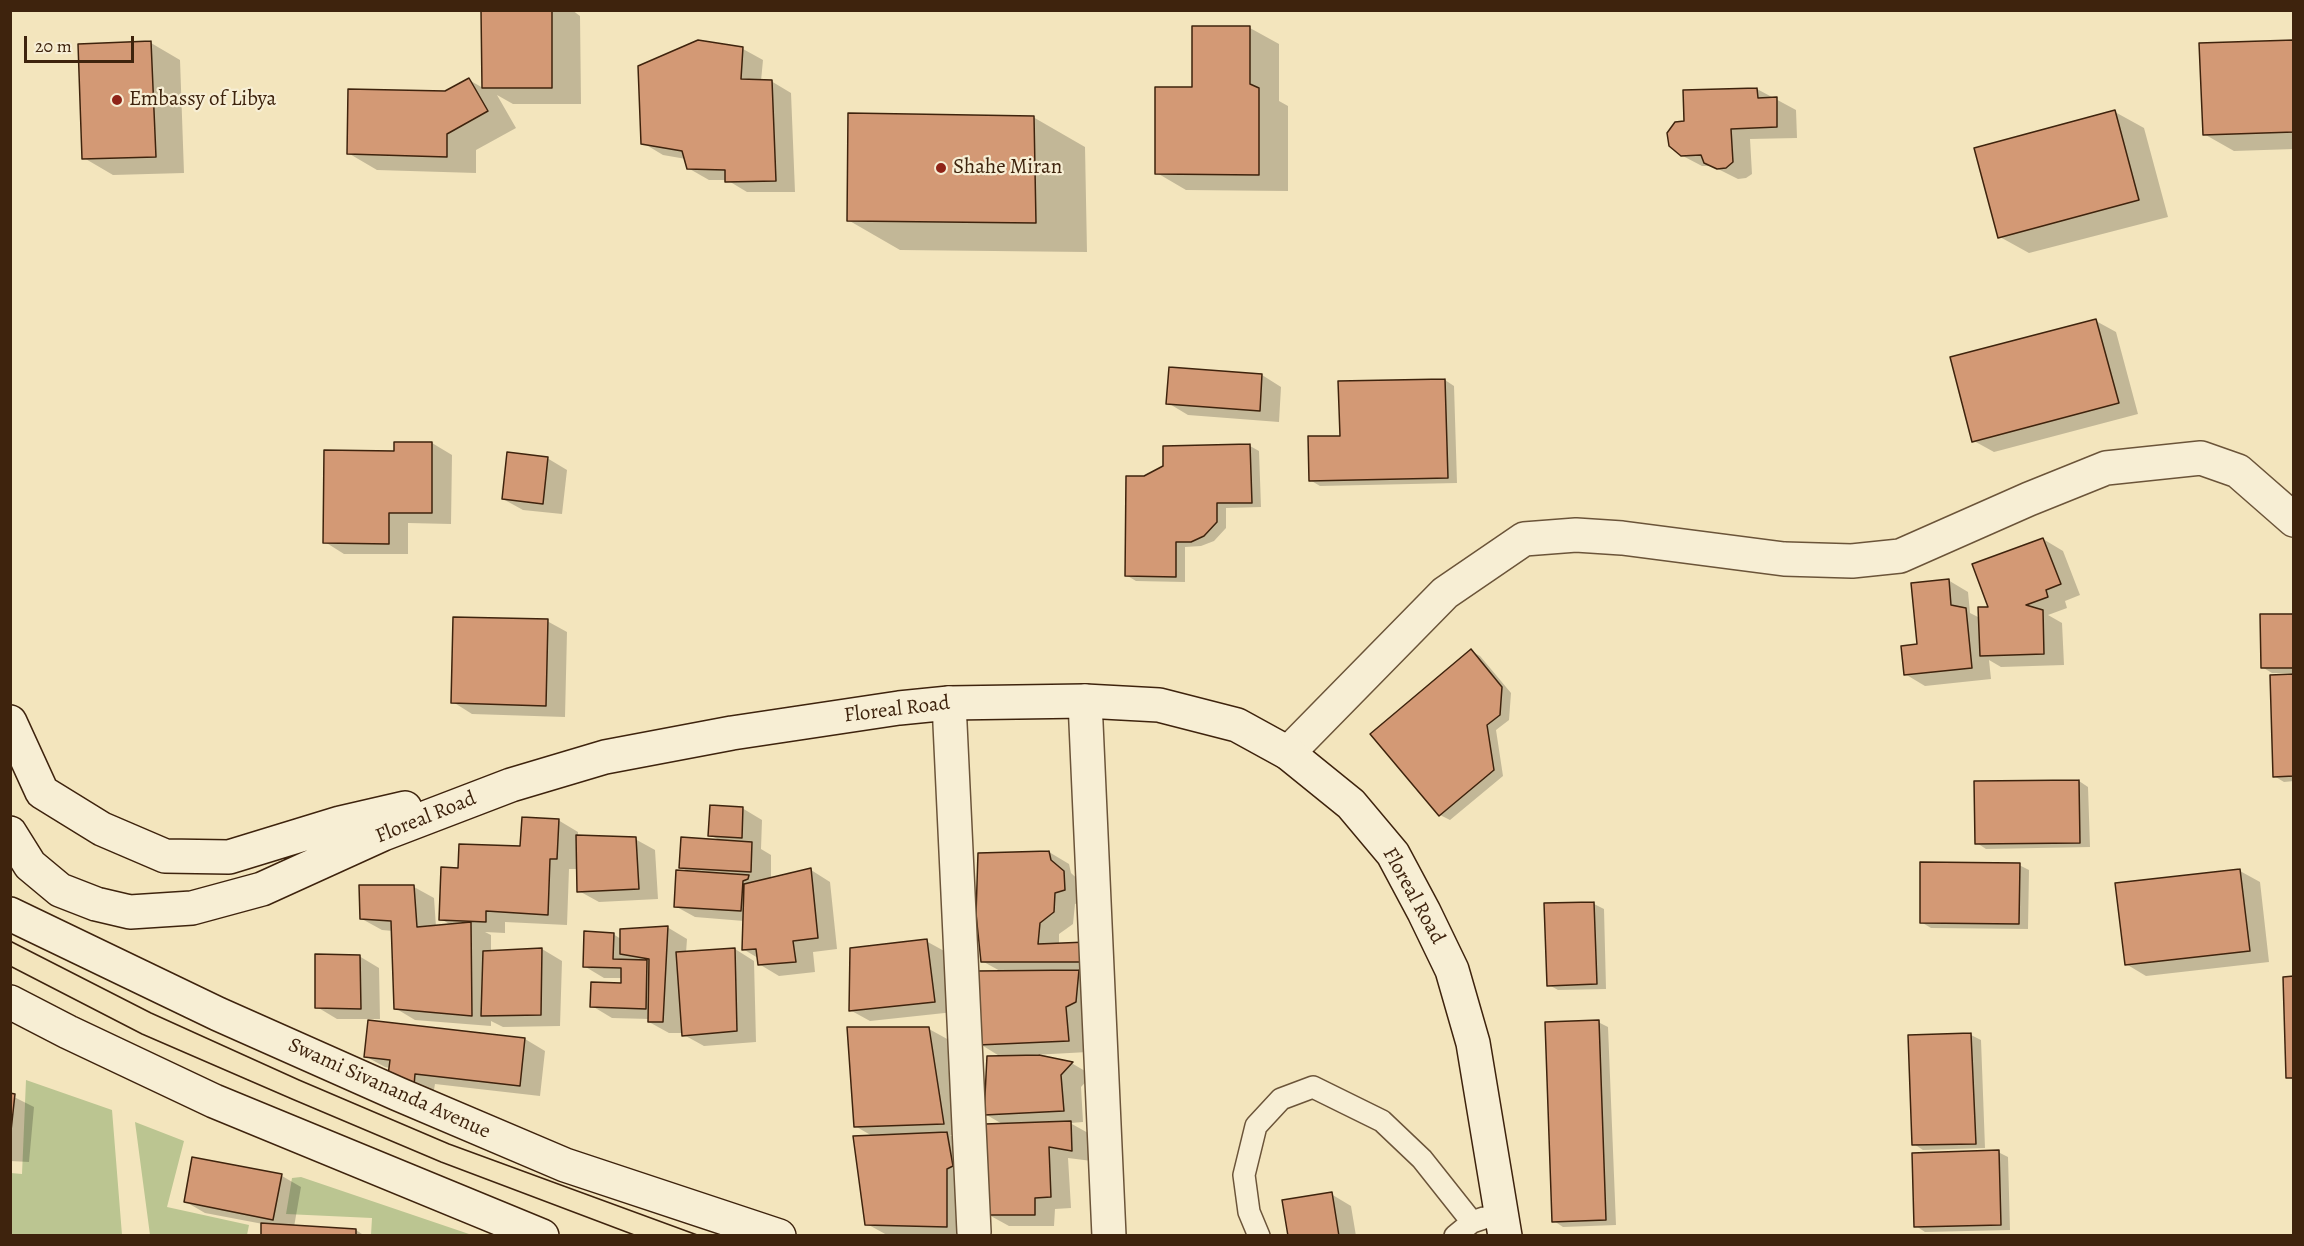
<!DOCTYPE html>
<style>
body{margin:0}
#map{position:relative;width:2304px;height:1246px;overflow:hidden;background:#f3e5bd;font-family:Alegreya,serif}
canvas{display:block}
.frame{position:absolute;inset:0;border:12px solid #3e230d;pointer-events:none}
.scale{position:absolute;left:24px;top:36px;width:110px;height:27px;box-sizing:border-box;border:3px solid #3e230d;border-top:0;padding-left:8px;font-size:18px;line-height:21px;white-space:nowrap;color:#3e230d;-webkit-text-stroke:4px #f7eed4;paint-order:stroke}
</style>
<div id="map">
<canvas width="2304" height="1246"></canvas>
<div class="frame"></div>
<div class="scale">20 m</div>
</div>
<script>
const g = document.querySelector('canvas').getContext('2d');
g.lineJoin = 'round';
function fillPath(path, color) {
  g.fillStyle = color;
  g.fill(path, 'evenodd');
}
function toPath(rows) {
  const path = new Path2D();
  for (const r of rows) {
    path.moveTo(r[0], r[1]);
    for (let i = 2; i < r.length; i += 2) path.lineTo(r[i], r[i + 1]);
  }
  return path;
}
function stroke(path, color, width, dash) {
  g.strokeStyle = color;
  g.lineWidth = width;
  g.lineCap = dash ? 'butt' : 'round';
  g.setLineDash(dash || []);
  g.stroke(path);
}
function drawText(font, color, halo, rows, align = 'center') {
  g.font = font + ' Alegreya,serif';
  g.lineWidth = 4.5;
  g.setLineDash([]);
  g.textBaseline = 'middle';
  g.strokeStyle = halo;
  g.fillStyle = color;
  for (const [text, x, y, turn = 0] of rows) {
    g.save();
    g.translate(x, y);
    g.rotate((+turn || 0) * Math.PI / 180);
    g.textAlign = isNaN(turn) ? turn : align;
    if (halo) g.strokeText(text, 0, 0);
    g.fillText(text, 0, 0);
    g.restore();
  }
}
fillPath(toPath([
 [26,1080,112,1110,122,1235,11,1235,11,1173,22,1174],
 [135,1122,184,1141,167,1207,249,1225,247,1235,150,1235],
 [301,1177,469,1234,473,1235,371,1235,372,1218,286,1214,292,1178]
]), '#bbc591');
fillPath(toPath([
 [482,10,572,10,580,16,581,104,513,104,497,95,516,128,476,150,476,173,377,170,348,153,469,80,483,88],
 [1194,27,1250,28,1279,44,1279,101,1288,106,1288,191,1186,190,1157,173,1194,89],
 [2294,41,2294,149,2234,151,2204,134],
 [698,42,743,49,763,60,761,81,771,81,791,93,795,192,747,192,727,180,709,180,688,168,686,159,663,155,643,143],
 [151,43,180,60,184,173,113,175,84,158],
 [1757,89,1796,110,1797,138,1750,139,1752,174,1746,178,1738,179,1712,166,1702,166,1681,155,1685,123],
 [2115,112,2144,128,2168,217,2029,253,2000,237],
 [1033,117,1085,147,1087,252,900,250,848,220],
 [2096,321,2116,332,2138,414,1994,452,1974,441],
 [1262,375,1281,387,1279,422,1188,415,1168,403],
 [1445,380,1454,386,1457,483,1320,486,1310,480],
 [432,443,452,455,451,524,408,523,408,554,344,554,325,542,396,452],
 [1250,446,1259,451,1261,507,1226,508,1226,528,1214,541,1201,546,1185,547,1185,582,1136,581,1126,575,1145,478],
 [547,458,567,470,562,514,523,510,503,499],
 [2043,539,2063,551,2080,595,2065,601,2067,608,2048,615,2062,623,2064,665,2001,667,1989,660,1991,679,1925,686,1905,674,1948,580,1968,592,1970,613,1980,618,1990,609],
 [2294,616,2294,673,2272,673,2262,667],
 [547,621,567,632,565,717,472,714,453,702],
 [1471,651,1480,656,1511,693,1509,720,1496,730,1503,776,1450,820,1440,815],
 [2294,676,2294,781,2284,782,2274,776],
 [2079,781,2088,787,2090,847,1986,849,1977,843],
 [742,808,762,820,761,849,771,855,771,879,811,870,830,882,837,949,813,952,815,972,779,976,759,964,758,958,743,949,744,921,695,917,675,906,689,872,681,867,721,841,710,835],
 [558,820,578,832,578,837,635,839,655,850,658,899,599,902,579,891,578,869,569,869,567,925,505,922,505,933,485,932,491,935,491,952,542,949,562,961,560,1026,503,1027,491,1021,491,1026,415,1020,395,1008,393,931,382,930,362,919,414,887,434,898,436,927,451,925,441,919,460,870,522,848],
 [1049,852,1069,864,1071,873,1083,884,1084,901,1075,904,1073,924,1059,934,1059,944,1086,944,1088,1052,1033,1055,1073,1064,1092,1075,1081,1087,1083,1122,1070,1123,1090,1134,1092,1161,1068,1158,1071,1208,1055,1209,1054,1226,1009,1226,989,1215,1004,1125,985,1114,1001,1057,980,1044,1002,972,982,961],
 [2019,865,2029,870,2028,929,1931,928,1921,922],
 [2240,871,2260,882,2269,962,2146,976,2126,964],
 [1594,904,1604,909,1606,989,1558,990,1549,985],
 [667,927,687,939,686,953,735,949,754,961,756,1042,704,1046,684,1035,684,1033,669,1033,649,1022,650,1019,612,1018,592,1006,622,985,623,978,604,978,584,966,613,934,621,939],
 [926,941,946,952,954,1012,870,1021,850,1010],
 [359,956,379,968,380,1019,337,1019,317,1007],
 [1598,1022,1608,1027,1616,1225,1563,1227,1554,1221],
 [929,1029,949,1040,963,1135,950,1135,967,1145,966,1236,887,1235,867,1224,874,1137,855,1126],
 [1971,1035,1981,1040,1985,1148,1923,1150,1914,1144,1909,1037],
 [525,1039,545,1051,540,1096,435,1084,433,1096,390,1068,385,1067,365,1056],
 [10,1095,34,1107,29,1162,10,1161],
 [1998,1152,2008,1157,2010,1230,1925,1232,1916,1226],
 [282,1176,301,1187,294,1227,356,1230,365,1236,262,1236,263,1224,205,1213,186,1202],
 [1331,1194,1351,1206,1356,1236,1289,1236]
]), '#0003');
const building = toPath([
 [481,10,552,10,552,88,482,88,481,10],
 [1192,26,1250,26,1250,84,1259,88,1259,175,1155,174,1155,87,1192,87,1192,26],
 [698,40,743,47,741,79,772,80,776,181,725,182,725,170,687,169,682,151,641,144,638,66,698,40],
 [2294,40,2294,132,2203,135,2199,43,2294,40],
 [151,41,156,157,82,159,78,44,151,41],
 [469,78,488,111,447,134,447,157,347,154,348,89,445,91,469,78],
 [1757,88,1758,98,1777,97,1777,127,1731,129,1733,162,1726,168,1717,169,1704,163,1701,155,1681,156,1669,146,1667,133,1675,122,1684,121,1683,90,1757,88],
 [2115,110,2139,200,1998,238,1974,148,2115,110],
 [848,113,1034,116,1036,223,847,221,848,113],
 [2096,319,2119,403,1972,442,1950,357,2096,319],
 [1169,367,1262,374,1260,411,1166,404,1169,367],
 [1445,379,1448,478,1309,481,1308,436,1340,436,1338,381,1445,379],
 [394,442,432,442,432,513,389,513,389,544,323,543,324,450,394,451,394,442],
 [1250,444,1252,503,1217,503,1217,522,1204,536,1191,542,1176,542,1176,577,1125,576,1126,476,1144,476,1163,466,1163,446,1250,444],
 [507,452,548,457,543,504,502,499,507,452],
 [2043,538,2061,584,2046,590,2048,597,2026,605,2043,610,2044,654,1980,656,1978,607,1988,607,1972,564,2043,538],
 [1949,579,1951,605,1966,608,1972,668,1904,675,1901,646,1917,644,1911,583,1949,579],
 [2260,614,2294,614,2294,668,2261,668,2260,614],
 [453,617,548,619,546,706,451,703,453,617],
 [1471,649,1502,687,1500,715,1487,725,1494,770,1439,816,1370,734,1471,649],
 [2294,674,2294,776,2273,777,2270,675,2294,674],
 [2079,780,2080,843,1975,844,1974,781,2079,780],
 [710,805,743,807,742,838,708,836,710,805],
 [522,817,559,819,557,859,550,859,548,915,486,911,486,922,439,920,441,867,458,868,459,844,520,846,522,817],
 [576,835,636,837,639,889,577,892,576,835],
 [681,837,752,842,751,872,679,868,681,837],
 [1049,851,1051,860,1064,871,1065,890,1055,893,1054,912,1040,923,1038,944,1087,942,1084,962,981,962,976,914,978,853,1049,851],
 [1920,862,2020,863,2019,924,1920,923,1920,862],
 [811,868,818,938,793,941,796,962,758,965,756,949,742,950,744,884,811,868],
 [2240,869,2250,951,2125,965,2115,883,2240,869],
 [676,870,749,875,748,879,743,881,741,911,674,907,676,870],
 [359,885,414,885,417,927,471,922,472,1016,394,1009,391,921,360,919,359,885],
 [1594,902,1597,984,1547,986,1544,903,1594,902],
 [668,926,663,1022,648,1022,649,959,620,954,620,929,668,926],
 [584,931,614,933,613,959,647,960,646,1009,590,1007,591,982,621,983,621,968,583,967,584,931],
 [927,939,935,1002,849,1011,850,948,927,939],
 [542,948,541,1015,481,1016,483,951,542,948],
 [735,948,737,1031,682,1036,676,952,735,948],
 [315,954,360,955,361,1009,315,1008,315,954],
 [1079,970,1076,1002,1066,1007,1069,1041,978,1045,975,971,1079,970],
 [2294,976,2294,1078,2286,1078,2283,977,2294,976],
 [368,1020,525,1038,520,1086,415,1074,414,1086,387,1083,390,1060,364,1057,368,1020],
 [1599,1020,1606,1220,1552,1222,1545,1022,1599,1020],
 [847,1027,929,1027,944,1124,854,1127,847,1027],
 [1971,1033,1976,1144,1912,1145,1908,1035,1971,1033],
 [1039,1055,1073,1062,1061,1075,1064,1111,984,1115,987,1056,1039,1055],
 [10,1093,15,1094,10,1140,10,1093],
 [1071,1121,1072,1151,1049,1147,1051,1197,1035,1198,1035,1215,988,1215,985,1124,1071,1121],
 [947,1132,953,1166,947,1169,947,1227,865,1225,853,1136,947,1132],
 [1999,1150,2001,1225,1914,1227,1912,1153,1999,1150],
 [192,1157,282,1174,273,1220,184,1202,192,1157],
 [1332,1192,1339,1236,1288,1236,1282,1200,1332,1192],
 [261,1223,356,1229,356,1236,261,1236,261,1223]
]);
fillPath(building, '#d39975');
stroke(building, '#3e230d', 1.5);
const lane = toPath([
 [1259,1236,1249,1212,1244,1175,1256,1126,1281,1099,1313,1087,1382,1121,1422,1159,1472,1222],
 [1455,1236,1472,1222,1484,1218]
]);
const street = toPath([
 [1085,701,1109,1236],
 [949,703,974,1232],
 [1288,753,1445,593,1524,539,1576,535,1622,538,1784,559,1852,561,1900,556,2029,499,2106,468,2201,458,2238,471,2294,520]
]);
const secondary = toPath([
 [10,722,42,792,102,829,165,856,229,857,340,823,405,808],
 [10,833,30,865,60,890,96,904,130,912,192,908,262,889,383,834,511,785,605,757,732,733,899,708,949,703,1085,701,1159,705,1237,725,1288,753,1351,804,1393,854,1424,912,1452,970,1473,1043,1505,1236],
 [10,914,218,1014,398,1094,565,1165,779,1236],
 [10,1002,68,1032,214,1101,542,1236]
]);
stroke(lane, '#6b5439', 24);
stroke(street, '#6b5439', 36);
stroke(secondary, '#3e230d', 36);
stroke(lane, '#f7eed4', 21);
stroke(street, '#f7eed4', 33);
stroke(secondary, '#f7eed4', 33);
stroke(toPath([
 [10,941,151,1013,299,1080,449,1144,700,1236],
 [10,966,142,1034,292,1099,441,1162,637,1236]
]), '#3e230d', 1.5);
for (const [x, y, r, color] of [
 [117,100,6,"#8f2418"],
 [941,168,6,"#8f2418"]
]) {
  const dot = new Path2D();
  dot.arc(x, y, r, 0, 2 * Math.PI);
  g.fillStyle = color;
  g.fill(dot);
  stroke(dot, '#f7eed4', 2);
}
drawText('21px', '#3e230d', '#f7eed4', [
 ["Embassy of Libya",129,100],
 ["Shahe Miran",953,168]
], 'left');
drawText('21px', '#3e230d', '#f7eed4', [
 ["Floreal Road",897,710,-7],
 ["Floreal Road",426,818,-22],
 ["Floreal Road",1413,896,61],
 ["Swami Sivananda Avenue",389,1089,24]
]);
</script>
